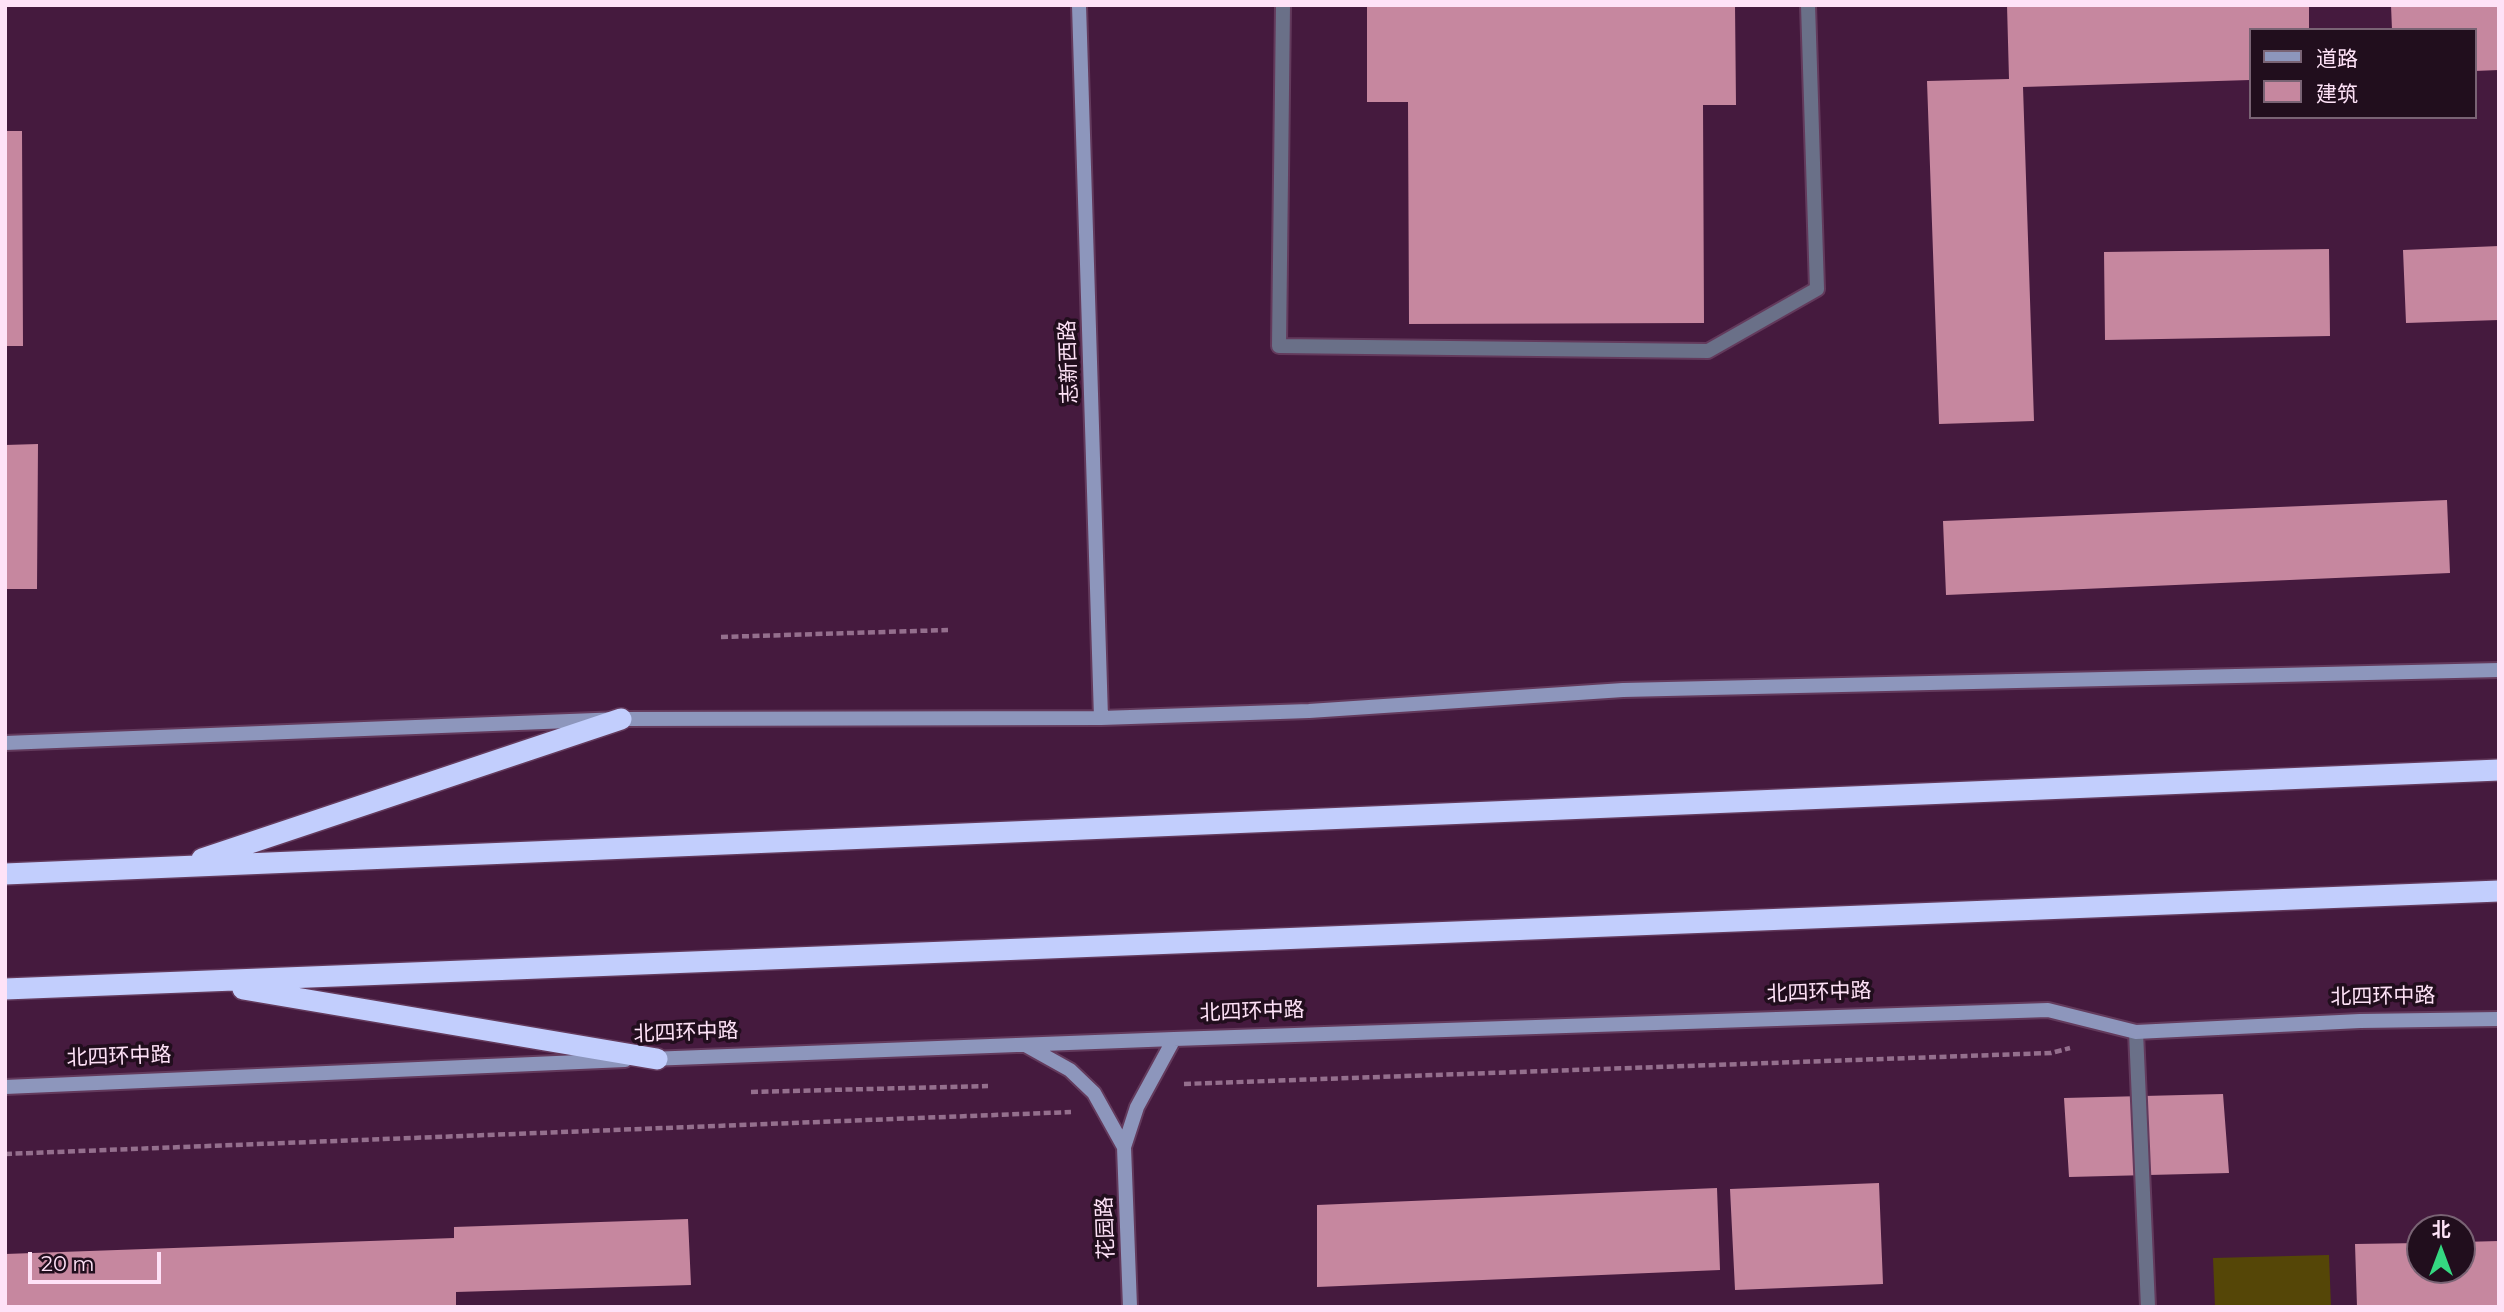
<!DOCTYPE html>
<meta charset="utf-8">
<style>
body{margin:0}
#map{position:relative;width:2504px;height:1312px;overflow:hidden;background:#451a3e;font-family:Montserrat,"Noto Sans SC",sans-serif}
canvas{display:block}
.frame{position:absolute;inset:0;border:7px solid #fee2f7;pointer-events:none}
.legend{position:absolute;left:2249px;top:28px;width:228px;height:91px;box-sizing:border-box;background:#210e1d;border:2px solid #796374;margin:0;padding:9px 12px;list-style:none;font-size:21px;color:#fee2f7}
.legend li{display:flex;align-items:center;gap:14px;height:35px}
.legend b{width:35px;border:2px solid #796374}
.north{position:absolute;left:2406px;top:1214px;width:70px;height:70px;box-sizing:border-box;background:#210e1d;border:2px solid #796374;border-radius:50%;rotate:0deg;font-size:19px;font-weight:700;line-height:28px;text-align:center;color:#fee2f7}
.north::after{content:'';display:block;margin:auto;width:24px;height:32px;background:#35d881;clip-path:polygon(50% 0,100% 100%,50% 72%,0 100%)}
.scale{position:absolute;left:28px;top:1252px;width:133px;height:32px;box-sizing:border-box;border:4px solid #fee2f7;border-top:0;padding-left:9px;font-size:21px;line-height:24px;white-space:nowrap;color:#fee2f7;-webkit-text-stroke:5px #210e1d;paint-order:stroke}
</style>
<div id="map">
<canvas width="2504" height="1312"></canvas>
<div class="frame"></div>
<ul class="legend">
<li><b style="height:9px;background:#8d96bc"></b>道路</li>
<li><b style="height:19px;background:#c6879f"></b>建筑</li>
</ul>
<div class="north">北</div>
<div class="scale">20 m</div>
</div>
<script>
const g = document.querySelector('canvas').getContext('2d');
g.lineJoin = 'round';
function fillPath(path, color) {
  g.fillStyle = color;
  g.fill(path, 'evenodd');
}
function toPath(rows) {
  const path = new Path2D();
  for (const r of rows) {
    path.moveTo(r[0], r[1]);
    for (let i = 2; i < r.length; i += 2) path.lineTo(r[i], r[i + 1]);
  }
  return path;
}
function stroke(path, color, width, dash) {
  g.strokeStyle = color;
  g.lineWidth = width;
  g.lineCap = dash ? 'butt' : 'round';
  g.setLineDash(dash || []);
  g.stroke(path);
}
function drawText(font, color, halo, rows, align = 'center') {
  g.font = font + ' Montserrat,"Noto Sans SC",sans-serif';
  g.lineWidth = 7;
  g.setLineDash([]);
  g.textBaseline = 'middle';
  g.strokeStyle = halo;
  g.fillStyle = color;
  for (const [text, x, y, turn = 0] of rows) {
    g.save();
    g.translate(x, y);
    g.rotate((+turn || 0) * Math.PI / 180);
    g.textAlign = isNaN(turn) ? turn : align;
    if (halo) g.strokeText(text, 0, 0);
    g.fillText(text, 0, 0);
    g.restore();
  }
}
fillPath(toPath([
 [2329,1255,2331,1307,2215,1307,2213,1258]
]), '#554607');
fillPath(toPath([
 [1367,5,1735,5,1736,105,1703,105,1704,323,1409,324,1408,102,1367,102],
 [2007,5,2309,5,2309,30,2250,30,2250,80,2023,87,2034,421,1939,424,1927,81,2009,79],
 [2391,5,2499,5,2499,70,2474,71,2474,30,2392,30],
 [5,131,22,131,23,346,5,346],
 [2499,246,2499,320,2406,323,2403,250],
 [2329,249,2330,336,2105,340,2104,252],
 [38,444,37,589,5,589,5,445],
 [2447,500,2450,573,1946,595,1943,521],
 [2223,1094,2229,1173,2069,1177,2064,1098],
 [1879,1183,1883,1284,1735,1290,1730,1189],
 [1717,1188,1720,1270,1317,1287,1317,1205],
 [688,1219,691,1285,456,1292,456,1307,5,1307,5,1254,454,1238,454,1227],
 [2499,1241,2499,1307,2357,1307,2355,1244,2420,1243,2420,1270,2462,1270,2462,1242]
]), '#c6879f');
const street = toPath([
 [1283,5,1279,346,1708,351,1817,289,1808,5],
 [2136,1032,2148,1307]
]);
const secondary = toPath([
 [1079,5,1101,718],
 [5,743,621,719,1101,718,1309,711,1623,690,2499,670],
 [1027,1046,1070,1070,1094,1093,1124,1147],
 [649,1059,1174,1039,2048,1010,2136,1032,2360,1021,2499,1019],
 [5,1087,625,1060],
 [1130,1307,1124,1147,1137,1107,1174,1039]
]);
const highway = toPath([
 [202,859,621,719],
 [5,874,2499,770],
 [5,989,2499,891],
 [243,989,657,1059]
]);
stroke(street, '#633a5c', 18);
stroke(secondary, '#633a5c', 18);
stroke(highway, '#633a5c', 24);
stroke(toPath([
 [721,637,948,630],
 [1184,1084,2051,1053,2070,1048],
 [751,1092,988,1086],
 [5,1154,1071,1112]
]), '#946f8d', 4.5, [7, 3.5]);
stroke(street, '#6a7088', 14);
stroke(secondary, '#8d96bc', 14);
stroke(highway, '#c2cefd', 21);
drawText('21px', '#fee2f7', '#210e1d', [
 ["志新西路",1069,362,-92],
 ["北四环中路",1819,993,-2],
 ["北四环中路",2383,997,-1],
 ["北四环中路",1252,1012,-2],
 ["北四环中路",686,1033,-2],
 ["北四环中路",119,1057,-2],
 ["花园路",1106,1228,-92]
]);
</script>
